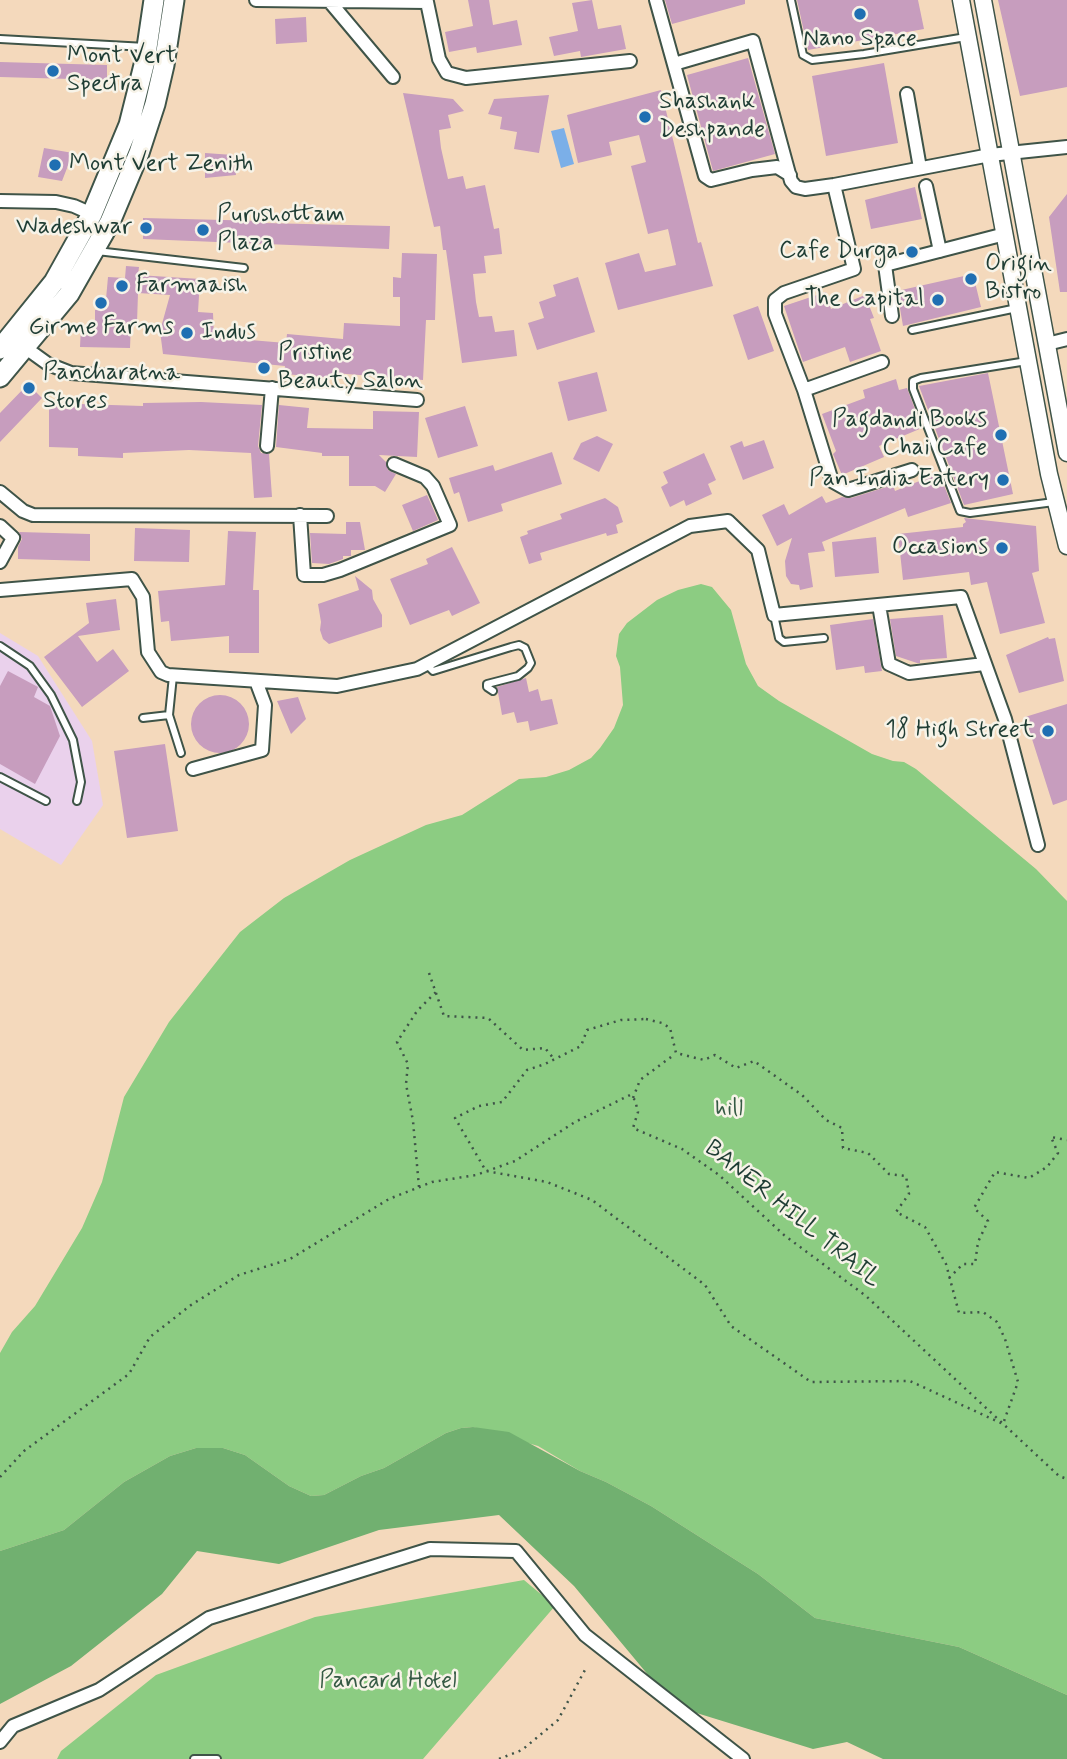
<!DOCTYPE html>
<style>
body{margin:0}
canvas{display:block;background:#f4d9bc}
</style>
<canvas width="1067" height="1759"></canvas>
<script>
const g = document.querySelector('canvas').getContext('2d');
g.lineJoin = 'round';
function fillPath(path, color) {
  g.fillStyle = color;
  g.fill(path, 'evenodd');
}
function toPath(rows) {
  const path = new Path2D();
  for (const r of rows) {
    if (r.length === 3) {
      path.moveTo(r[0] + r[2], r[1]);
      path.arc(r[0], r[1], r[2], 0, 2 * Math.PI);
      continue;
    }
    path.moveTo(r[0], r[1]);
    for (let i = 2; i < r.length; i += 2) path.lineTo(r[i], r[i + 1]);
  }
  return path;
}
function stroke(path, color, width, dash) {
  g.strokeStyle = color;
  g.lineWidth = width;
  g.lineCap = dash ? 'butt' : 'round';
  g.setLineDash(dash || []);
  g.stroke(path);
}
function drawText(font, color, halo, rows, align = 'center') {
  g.font = font + ' Mynerve,sans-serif';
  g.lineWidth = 5;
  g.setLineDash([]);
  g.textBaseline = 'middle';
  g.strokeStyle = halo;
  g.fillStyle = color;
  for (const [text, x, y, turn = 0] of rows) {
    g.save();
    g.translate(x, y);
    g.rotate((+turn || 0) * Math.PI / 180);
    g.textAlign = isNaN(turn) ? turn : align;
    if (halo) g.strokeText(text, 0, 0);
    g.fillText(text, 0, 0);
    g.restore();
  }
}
fillPath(toPath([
 [0,633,38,656,92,741,103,805,61,865,0,829]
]), '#ead1ec');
fillPath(toPath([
 [701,584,712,587,731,610,746,664,758,686,779,701,872,754,893,761,904,762,916,769,1036,869,1067,901,1067,1695,959,1647,815,1618,758,1574,651,1506,606,1482,580,1471,538,1446,473,1427,461,1428,446,1433,384,1468,361,1476,324,1495,311,1496,289,1486,245,1455,223,1448,196,1448,170,1456,124,1482,64,1530,0,1551,0,1353,12,1332,35,1306,82,1228,102,1182,124,1097,169,1022,240,932,284,898,350,860,426,825,462,815,519,779,546,777,569,770,591,758,600,748,614,728,623,705,620,667,616,656,619,634,627,623,657,600,678,590],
 [524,1580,555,1606,423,1759,57,1759,61,1751,156,1675,315,1617]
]), '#8ccc82');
fillPath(toPath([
 [473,1427,509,1432,580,1471,606,1482,651,1506,758,1574,815,1618,959,1647,1067,1695,1067,1759,883,1759,847,1742,813,1749,674,1706,574,1586,499,1515,379,1530,279,1564,197,1551,162,1594,71,1666,0,1704,0,1551,64,1530,124,1482,170,1456,196,1448,223,1448,245,1455,289,1486,311,1496,324,1495,361,1476,384,1468,446,1433,461,1428]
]), '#71b070');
fillPath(toPath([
 [564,128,574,164,561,168,551,131]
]), '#7bafe8');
fillPath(toPath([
 [468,0,489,0,493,25,517,20,522,45,477,53,476,47,449,52,445,32,473,26],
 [592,0,598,29,621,25,626,49,581,57,580,51,554,56,549,37,578,31,572,3],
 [665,0,745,0,745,4,672,24],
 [797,0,918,0,924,29,808,50],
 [998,0,1067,0,1067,87,1020,96],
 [306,17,307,42,276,44,275,19],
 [748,58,775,154,713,171,687,75],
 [0,62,107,65,107,80,0,77],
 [884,63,898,143,826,156,812,76],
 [661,90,698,243,701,242,713,286,618,310,605,263,639,253,645,272,676,265,668,229,648,234,631,166,646,162,639,135,609,142,612,155,578,163,567,115],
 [403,93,453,99,464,111,448,115,451,128,439,130,441,148,448,179,463,176,466,189,485,185,494,229,499,228,502,254,484,256,486,273,473,274,476,302,479,317,492,316,495,332,514,330,517,356,462,363,446,250,443,250,440,226,434,227],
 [549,95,539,153,514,149,517,132,500,129,502,117,488,114,494,99],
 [44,148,73,153,62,181,38,177],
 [205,153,233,155,236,175,205,178],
 [915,187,922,219,871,229,865,200],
 [1067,194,1067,292,1060,292,1049,217],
 [143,218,264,221,264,223,390,226,389,249,143,239],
 [402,253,437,254,435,320,426,320,423,380,334,373,333,378,284,374,285,366,163,354,160,331,170,295,138,293,137,323,131,323,130,348,80,347,81,326,95,326,95,310,105,310,108,277,125,278,126,266,139,267,138,275,200,279,198,312,213,313,214,337,286,343,287,334,343,339,344,323,400,326,400,297,393,297,393,277,401,278],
 [973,274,981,307,903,326,897,291],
 [578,277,595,332,537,350,528,323,544,318,539,302,556,296,553,285],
 [826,292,831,309,865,295,874,318,870,319,881,351,850,362,845,347,803,362,784,306],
 [758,306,774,351,748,360,733,315],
 [597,372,607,411,568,421,558,382],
 [988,373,1013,494,964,505,919,386],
 [896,379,899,390,907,388,922,428,879,446,884,457,842,475,833,454,836,451,822,414,865,398,863,390],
 [28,384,42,398,0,442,0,413],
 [201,402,262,405,258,446,261,453,269,454,272,497,254,498,251,453,189,450,123,453,123,458,78,456,78,448,49,447,49,406,80,406,80,404,143,406,143,403],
 [279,405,309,408,307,428,373,429,373,411,419,412,417,457,379,455,386,462,388,470,396,474,385,492,375,486,349,486,349,456,322,456,322,453,276,447],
 [465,406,478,446,438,458,425,418],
 [597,436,613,444,599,472,573,459,581,443],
 [764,440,774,468,743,480,730,446,742,441,744,447],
 [552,452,562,484,501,504,503,511,468,522,459,492,454,494,449,478,493,465,495,471],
 [704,453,716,480,708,484,712,494,686,506,684,500,670,507,661,487,668,483,663,472],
 [939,473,951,503,908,517,905,508,822,542,825,551,808,553,813,587,800,590,799,585,791,584,786,576,785,561,792,538,777,546,762,515,784,504,789,515,822,496,826,503,842,497,851,498,893,485,895,491],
 [427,495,438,520,413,531,402,505],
 [605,498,618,507,623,522,616,525,618,533,607,536,606,533,540,553,542,560,529,564,520,537,528,534,527,531,562,519,560,514],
 [964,518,1036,526,1039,571,1032,573,1045,623,1000,634,987,582,971,585,969,572,903,580,898,534,963,527,963,524,966,522],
 [346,522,360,522,365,550,351,550,351,556,343,556,343,559,329,564,312,563,310,533,346,534],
 [135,528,190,530,189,562,134,561],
 [228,531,256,532,253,590,259,590,259,653,229,653,229,636,171,641,169,621,161,622,158,591,225,585],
 [19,532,90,534,90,561,18,559,18,547,22,539],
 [876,537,879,573,835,577,832,542],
 [452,547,480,603,452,616,449,610,410,625,390,579,428,564,426,559],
 [355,576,372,590,373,599,382,615,382,627,329,644,323,639,320,630,321,622,318,604,359,590],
 [116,599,120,630,78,636,97,662,113,649,129,671,82,707,44,657,89,623,86,603],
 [943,615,947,658,920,660,920,663,917,663,896,656,890,619],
 [873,619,882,671,865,673,864,666,836,670,830,625],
 [1048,637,1049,639,1055,638,1064,681,1019,693,1006,655],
 [8,671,38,687,34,697,50,706,60,736,35,784,0,764,0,686],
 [526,678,529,692,538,689,541,701,552,699,558,724,530,731,528,721,517,723,514,712,502,715,497,687],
 [220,724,29],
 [298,697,306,719,291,734,277,701],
 [1067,704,1067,800,1053,805,1025,717],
 [165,744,178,831,127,838,114,751]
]), '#c79dbe');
const service = toPath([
 [791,0,803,55,812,60,864,54,966,37],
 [0,39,146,47],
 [97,251,244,268],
 [912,330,1017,308],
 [1027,361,921,378,913,381,913,389,960,511,970,513,1054,502],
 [774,615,779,638,784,642,824,638],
 [0,646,30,666,51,695,73,740,81,782,77,801],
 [426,664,433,671,511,647,519,645,525,648,531,663,528,668,518,676,487,684,487,687,493,691],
 [173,676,169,715,181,753],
 [143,718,169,715],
 [0,777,46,801],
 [194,1759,217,1759]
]);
const minor = toPath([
 [256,0,427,2,439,59,447,73,466,78,630,61],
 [656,0,705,176,711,180,752,170,777,167,790,175],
 [330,2,393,77],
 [674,64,753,41,791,181,796,187,805,189,834,185,990,155,1067,147],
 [907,94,920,168],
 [926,186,940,251],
 [0,201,56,202,74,206,92,214],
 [892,316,885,265,1005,234],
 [1047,344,1067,339],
 [23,346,48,364,71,373,417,400],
 [882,362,804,390,832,481,848,490,912,470],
 [804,390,775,314,775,300,784,293,854,269,834,185],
 [267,446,272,388],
 [0,492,23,511,33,515,327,516],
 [300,515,304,575,323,575,340,570,450,525,433,486,425,477,394,464],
 [0,526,13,538,0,562],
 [0,590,132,579,143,597,148,652,161,672,168,675,337,686,417,669,690,526,728,521,758,550,774,615,961,597,1005,719,1038,845],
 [879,605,889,664,909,673,984,664],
 [193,769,262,750,265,705,256,681],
 [0,1742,13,1726,99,1690,209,1618,430,1549,516,1551,585,1635,743,1759]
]);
const tertiary = toPath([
 [961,0,1049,474,1067,546],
 [983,0,1067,453]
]);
const primary = toPath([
 [0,349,54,282,92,214,129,125,145,61,154,0],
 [0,377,69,294,110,222,139,153,155,104,164,65,174,0]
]);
stroke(service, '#3f5448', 10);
stroke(minor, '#3f5448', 16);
stroke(tertiary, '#3f5448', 19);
stroke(primary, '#3f5448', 23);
stroke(toPath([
 [429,973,444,1016,488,1018,523,1050,545,1048,554,1059],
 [646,1019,662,1023,670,1028,676,1053,704,1060,715,1055,736,1068,754,1061,802,1095,826,1120,842,1128,843,1148,868,1153,889,1174,906,1176,909,1194,896,1212,925,1227,946,1264,959,1313,983,1312,997,1322,1005,1339,1018,1382,1003,1424,910,1381,811,1382,731,1326,705,1285,592,1200,547,1182,486,1171,455,1118,479,1106,502,1102,527,1070,545,1064,581,1046,587,1030,621,1020,646,1019],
 [633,1098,640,1080,675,1054],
 [419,1187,413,1121,406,1084,408,1064,397,1042,417,1011,436,992],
 [949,1278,963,1264,975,1264,978,1242,988,1221,974,1208,995,1172,1029,1178,1047,1167,1058,1153,1051,1137,1067,1140],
 [0,1477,24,1451,129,1374,150,1337,191,1305,239,1275,290,1259,389,1199,432,1182,476,1175,515,1161,575,1122,630,1095,635,1100,638,1112,633,1128,682,1149,719,1175,784,1235,866,1296,1059,1476,1067,1479],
 [499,1759,522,1750,558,1720,586,1668]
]), '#3f5448', 2.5, [2, 5]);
stroke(service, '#fff', 6);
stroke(minor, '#fff', 12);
stroke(tertiary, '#fff', 16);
stroke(primary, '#fff', 19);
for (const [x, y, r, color] of [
 [860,14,7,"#1f6fb2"],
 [53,71,7,"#1f6fb2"],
 [645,117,7,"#1f6fb2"],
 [55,165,7,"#1f6fb2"],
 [146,228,7,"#1f6fb2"],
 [203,230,7,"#1f6fb2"],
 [912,252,7,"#1f6fb2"],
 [971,279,7,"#1f6fb2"],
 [122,286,7,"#1f6fb2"],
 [938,300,7,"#1f6fb2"],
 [101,303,7,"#1f6fb2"],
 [187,333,7,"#1f6fb2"],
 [264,368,7,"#1f6fb2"],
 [29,388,7,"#1f6fb2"],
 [1001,435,7,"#1f6fb2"],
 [1003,480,7,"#1f6fb2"],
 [1002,548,7,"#1f6fb2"],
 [1048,731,7,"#1f6fb2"]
]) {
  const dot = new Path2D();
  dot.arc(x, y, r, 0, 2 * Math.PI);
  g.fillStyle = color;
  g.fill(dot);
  stroke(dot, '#f7f3e8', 2.5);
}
drawText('24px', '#1f3d34', '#f7f3e8', [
 ["Nano Space",860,40,"center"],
 ["Mont Vert",67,57],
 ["Spectra",67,85],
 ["Shashank",659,103],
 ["Deshpande",659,131],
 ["Mont Vert Zenith",69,165],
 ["Purushottam",217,216],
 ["Plaza",217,244],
 ["Wadeshwar",132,228,"right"],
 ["Cafe Durga",898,252,"right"],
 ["Origin",985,265],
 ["Bistro",985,293],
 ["Farmaaish",136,286],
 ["The Capital",924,300,"right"],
 ["Girme Farms",101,328,"center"],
 ["Indus",201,333],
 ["Pristine",278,354],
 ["Beauty Salon",278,382],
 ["Pancharatna",43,374],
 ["Stores",43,402],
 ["Pagdandi Books",987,421,"right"],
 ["Chai Cafe",987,449,"right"],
 ["Pan India Eatery",989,480,"right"],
 ["Occasions",988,548,"right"],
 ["18 High Street",1034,731,"right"]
], 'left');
drawText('24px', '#355a44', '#f7f3e8', [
 ["hill",729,1110],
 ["Pancard Hotel",388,1682]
]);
drawText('24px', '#1f3d34', '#f7f3e8', [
 ["BANER HILL TRAIL",792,1215,39]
]);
</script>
